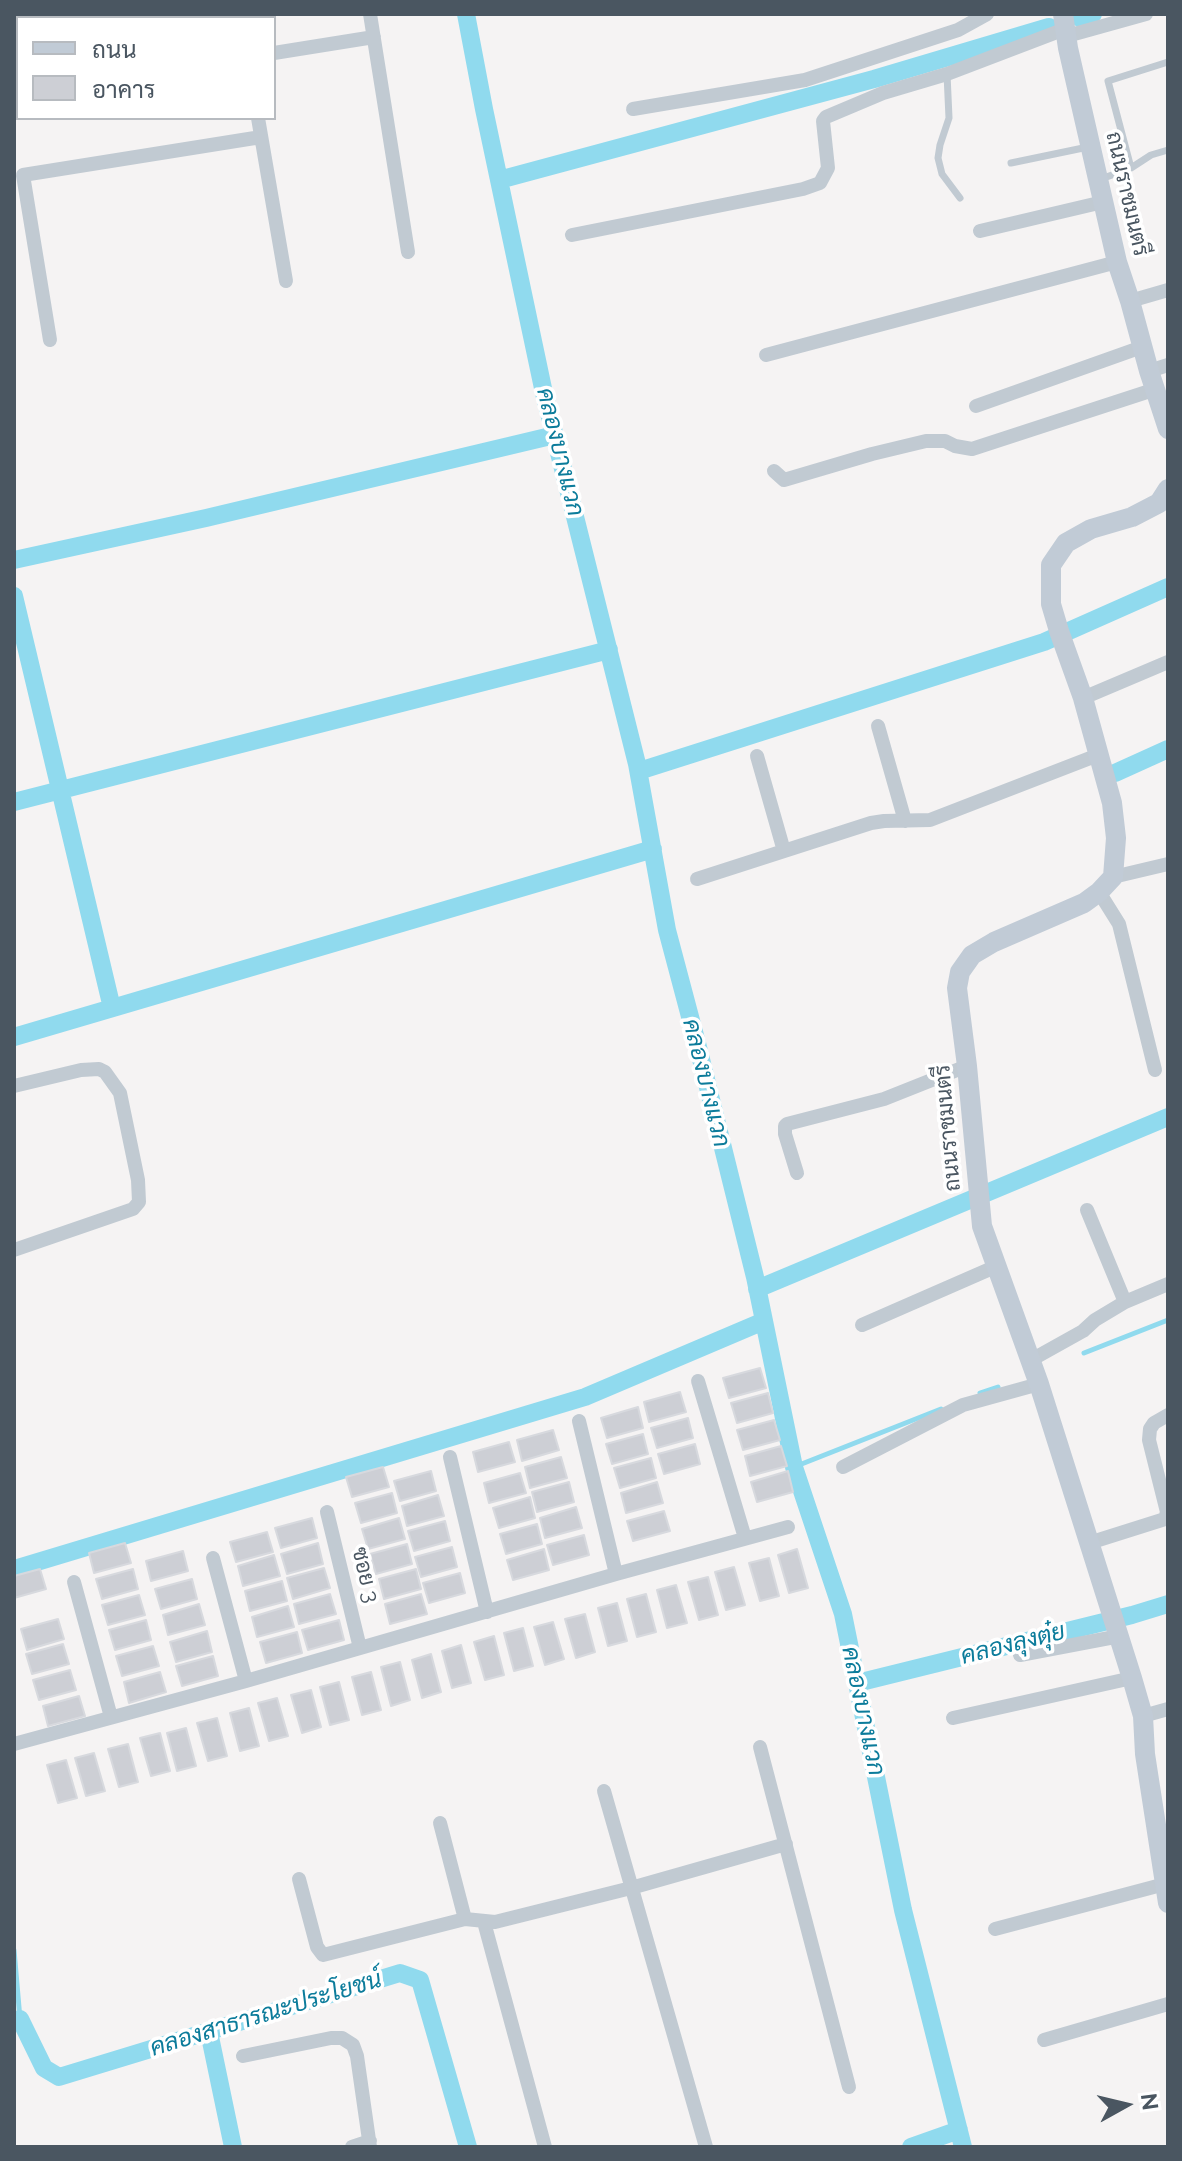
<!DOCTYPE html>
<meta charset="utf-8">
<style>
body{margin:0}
#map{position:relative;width:1182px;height:2161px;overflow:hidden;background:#f5f3f3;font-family:Raleway,Sarabun,sans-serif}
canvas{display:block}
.frame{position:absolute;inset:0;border:16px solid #4a5661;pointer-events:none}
.legend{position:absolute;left:16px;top:16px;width:260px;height:104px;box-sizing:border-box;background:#fff;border:2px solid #b7bbc0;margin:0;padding:10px 14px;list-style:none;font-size:24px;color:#4a5661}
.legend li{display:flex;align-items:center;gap:16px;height:40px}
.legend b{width:40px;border:2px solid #b7bbc0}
.north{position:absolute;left:1086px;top:2065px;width:80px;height:80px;-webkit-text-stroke:6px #fff;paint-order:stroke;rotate:82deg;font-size:22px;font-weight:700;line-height:32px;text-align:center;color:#4a5661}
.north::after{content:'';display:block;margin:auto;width:28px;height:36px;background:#4a5661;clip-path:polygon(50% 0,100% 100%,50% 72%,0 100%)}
</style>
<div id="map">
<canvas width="1182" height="2161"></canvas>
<div class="frame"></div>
<ul class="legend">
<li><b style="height:10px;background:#c1cbd6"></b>ถนน</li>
<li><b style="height:22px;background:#cdcfd5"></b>อาคาร</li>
</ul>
<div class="north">N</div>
</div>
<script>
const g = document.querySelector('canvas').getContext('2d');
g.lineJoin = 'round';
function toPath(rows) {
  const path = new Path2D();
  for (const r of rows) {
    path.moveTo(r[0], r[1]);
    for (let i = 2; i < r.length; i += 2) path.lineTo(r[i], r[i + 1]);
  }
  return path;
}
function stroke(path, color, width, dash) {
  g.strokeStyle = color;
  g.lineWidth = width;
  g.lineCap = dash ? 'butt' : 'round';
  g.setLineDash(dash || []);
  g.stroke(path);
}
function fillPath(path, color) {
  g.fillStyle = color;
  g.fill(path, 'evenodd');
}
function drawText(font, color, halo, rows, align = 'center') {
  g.font = font + ' Raleway,Sarabun,sans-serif';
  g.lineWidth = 7;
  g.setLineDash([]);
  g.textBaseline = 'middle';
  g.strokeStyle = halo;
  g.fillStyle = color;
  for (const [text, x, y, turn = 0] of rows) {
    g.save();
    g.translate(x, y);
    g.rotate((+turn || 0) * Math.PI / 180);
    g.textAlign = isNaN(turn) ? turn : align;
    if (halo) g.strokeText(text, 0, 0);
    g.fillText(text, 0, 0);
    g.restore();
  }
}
stroke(toPath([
 [1084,1353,1168,1320],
 [980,1393,998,1387],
 [794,1467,941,1409],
 [14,1950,20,2019]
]), '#90daee', 5);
stroke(toPath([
 [466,14,484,109,544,393,637,764,667,930,697,1043,755,1277,794,1467,843,1614,903,1910,963,2147],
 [1080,18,1093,14],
 [499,180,874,79,1049,27],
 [14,560,206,518,555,435],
 [14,596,112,1008],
 [639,771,1044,642,1168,587],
 [1115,773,1168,749],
 [14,802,609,650],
 [14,1037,653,849],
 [757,1289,1168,1117],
 [14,1569,585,1397,764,1321],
 [857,1683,1132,1615,1168,1604],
 [14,2021,20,2019,44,2068,59,2077,400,1973,420,1980,468,2147],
 [209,2032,233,2147],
 [911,2147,959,2130]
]), '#90daee', 18);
const building = toPath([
 [760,1368,766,1388,729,1398,723,1378,760,1368],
 [680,1392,686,1412,649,1422,644,1402,680,1392],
 [768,1393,773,1413,737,1423,731,1403,768,1393],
 [638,1407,643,1428,607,1438,601,1418,638,1407],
 [688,1418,693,1438,657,1448,651,1428,688,1418],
 [774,1420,780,1440,743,1450,737,1430,774,1420],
 [553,1430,559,1450,522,1461,517,1440,553,1430],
 [643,1434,648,1454,612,1464,606,1444,643,1434],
 [509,1442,515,1462,478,1472,473,1452,509,1442],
 [695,1444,700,1464,664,1474,658,1454,695,1444],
 [781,1446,787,1466,750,1476,745,1456,781,1446],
 [561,1457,567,1478,530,1488,525,1467,561,1457],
 [651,1458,656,1478,620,1488,614,1468,651,1458],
 [383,1467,389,1487,352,1497,346,1477,383,1467],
 [431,1471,436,1491,400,1501,394,1481,431,1471],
 [788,1471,793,1492,757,1502,751,1482,788,1471],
 [520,1473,526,1493,489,1503,484,1483,520,1473],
 [569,1482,574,1502,537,1512,532,1492,569,1482],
 [657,1482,663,1503,626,1513,621,1493,657,1482],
 [392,1493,397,1513,361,1523,355,1503,392,1493],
 [438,1495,444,1516,407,1526,402,1506,438,1495],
 [530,1497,535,1518,499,1528,493,1508,530,1497],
 [576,1507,582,1528,545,1538,540,1518,576,1507],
 [664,1511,670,1531,633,1541,627,1521,664,1511],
 [312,1518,317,1538,281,1548,275,1528,312,1518],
 [399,1518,405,1539,368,1549,362,1529,399,1518],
 [445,1521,450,1541,414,1551,408,1531,445,1521],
 [537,1524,542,1544,506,1554,500,1534,537,1524],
 [267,1532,273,1552,236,1562,230,1542,267,1532],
 [584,1535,589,1555,553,1565,547,1545,584,1535],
 [125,1543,131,1563,94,1573,89,1553,125,1543],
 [318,1543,323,1564,287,1574,281,1554,318,1543],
 [407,1544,412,1564,376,1574,370,1554,407,1544],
 [452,1547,457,1567,421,1577,415,1557,452,1547],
 [544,1549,549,1570,513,1580,507,1560,544,1549],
 [797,1549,808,1588,789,1593,778,1555,797,1549],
 [183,1551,188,1571,151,1581,146,1561,183,1551],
 [274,1555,280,1576,243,1586,238,1566,274,1555],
 [769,1558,779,1596,760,1601,749,1563,769,1558],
 [734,1567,745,1605,726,1610,715,1572,734,1567],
 [324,1568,330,1588,293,1599,287,1578,324,1568],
 [40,1569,46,1589,14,1598,14,1576,40,1569],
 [133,1569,138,1589,102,1599,96,1579,133,1569],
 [416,1569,421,1589,384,1599,379,1579,416,1569],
 [460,1573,465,1593,429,1603,423,1583,460,1573],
 [708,1577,718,1615,699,1620,688,1582,708,1577],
 [192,1579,197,1599,161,1609,155,1589,192,1579],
 [282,1581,287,1601,250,1611,245,1591,282,1581],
 [676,1585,687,1623,667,1628,657,1590,676,1585],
 [330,1594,336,1614,299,1624,294,1604,330,1594],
 [421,1594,427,1614,390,1624,385,1604,421,1594],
 [646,1594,656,1632,637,1637,627,1599,646,1594],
 [139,1595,145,1615,108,1625,102,1605,139,1595],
 [617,1603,627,1641,608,1646,598,1608,617,1603],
 [199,1604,205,1625,168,1635,163,1615,199,1604],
 [288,1606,294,1627,257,1637,252,1617,288,1606],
 [585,1614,595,1652,576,1658,565,1619,585,1614],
 [58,1619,64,1639,27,1650,21,1629,58,1619],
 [146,1620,151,1640,115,1650,109,1630,146,1620],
 [339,1620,344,1640,308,1650,302,1630,339,1620],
 [553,1622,564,1659,545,1665,534,1627,553,1622],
 [523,1628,533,1666,514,1671,504,1633,523,1628],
 [207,1631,212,1652,176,1662,170,1642,207,1631],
 [297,1632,302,1653,266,1663,260,1642,297,1632],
 [494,1636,504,1675,485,1680,474,1642,494,1636],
 [63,1644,69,1664,32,1674,26,1654,63,1644],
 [461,1645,471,1683,452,1688,442,1651,461,1645],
 [153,1646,159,1666,122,1676,116,1656,153,1646],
 [431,1654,441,1692,422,1698,412,1660,431,1654],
 [213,1656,218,1676,182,1686,176,1666,213,1656],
 [400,1662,410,1700,391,1706,381,1667,400,1662],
 [70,1670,76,1690,39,1700,33,1680,70,1670],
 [160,1672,166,1692,129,1703,124,1682,160,1672],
 [371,1672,381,1710,362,1715,352,1677,371,1672],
 [339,1682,349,1720,330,1725,320,1687,339,1682],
 [311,1690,321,1727,302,1733,291,1695,311,1690],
 [79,1696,85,1716,48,1726,43,1706,79,1696],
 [277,1698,288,1736,269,1741,258,1703,277,1698],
 [249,1708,259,1746,240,1751,230,1713,249,1708],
 [217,1718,227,1756,208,1761,197,1723,217,1718],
 [186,1728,196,1766,177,1771,167,1733,186,1728],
 [160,1733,170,1771,151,1776,140,1738,160,1733],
 [128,1744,138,1782,119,1787,108,1749,128,1744],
 [94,1753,105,1791,86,1796,75,1758,94,1753],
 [66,1760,77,1798,58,1803,47,1765,66,1760]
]);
fillPath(building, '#cdcfd5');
stroke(building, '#d7d9de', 2);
stroke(toPath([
 [947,74,949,118,940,145,938,158,942,174,960,198],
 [1011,163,1088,147],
 [1131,168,1108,81,1168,62],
 [1101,179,1131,168,1151,155,1168,150]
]), '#c1cad2', 7);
stroke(toPath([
 [115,14,116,18],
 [241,14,242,18],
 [370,14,408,252],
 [1067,36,1146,14],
 [274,53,374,37],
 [14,94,18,93],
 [633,109,805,80,958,30,987,14],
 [258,118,286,281],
 [980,231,1103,202],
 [572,235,803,189,820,183,828,168,823,121,826,117,883,93,947,74,1065,29],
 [1130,301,1168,290],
 [50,340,23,175,261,137],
 [766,355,1117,262],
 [1149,371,1168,365],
 [976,406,1142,347],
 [774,471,784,480,872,454,926,441,945,441,955,446,972,449,1156,389],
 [1083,698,1168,662],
 [878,726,905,821],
 [757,756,784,851],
 [1113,877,1168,864],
 [697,879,871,823,884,821,930,820,1098,755],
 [1099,892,1119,924,1155,1070],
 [14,1086,81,1070,99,1069,105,1072,120,1093,138,1180,139,1202,133,1209,14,1250],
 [797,1173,785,1134,785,1126,787,1124,884,1099,967,1066],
 [1087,1210,1125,1302],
 [862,1325,997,1266],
 [1031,1360,1083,1331,1095,1320,1125,1302,1168,1284],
 [698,1381,745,1538],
 [579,1421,616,1574],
 [450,1457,487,1612],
 [843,1467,963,1405,1039,1384],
 [327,1512,360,1648],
 [1089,1543,1165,1519,1167,1512,1149,1440,1150,1429,1154,1423,1168,1415],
 [213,1558,246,1681],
 [74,1582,111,1717],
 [1020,1655,1120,1636],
 [1143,1716,1168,1709],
 [953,1718,1132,1678],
 [14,1744,246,1681,616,1574,788,1527],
 [760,1747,849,2087],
 [604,1791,706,2147],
 [440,1823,465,1919],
 [299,1879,317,1947,323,1955,465,1919,495,1922,631,1888,786,1844],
 [484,1922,545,2147],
 [995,1929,1165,1884],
 [1044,2040,1168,2004],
 [243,2056,331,2038,342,2038,353,2045,357,2056,370,2147],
 [352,2147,370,2141]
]), '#c1cad2', 14);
stroke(toPath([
 [1063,14,1068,48,1117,262,1130,301,1149,371,1168,429],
 [1168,489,1159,503,1132,517,1091,529,1066,543,1051,565,1051,604,1059,631,1083,698,1112,803,1116,838,1113,877,1099,892,1084,903,994,942,972,955,960,972,957,988,967,1066,982,1226,1039,1384,1132,1678,1143,1716,1145,1754,1168,1903]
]), '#c1cbd6', 20);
drawText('22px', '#4a5661', '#fff', [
 ["ถนนราชมนตรี",1127,194,77],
 ["ถนนราชมนตรี",948,1128,-95],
 ["ซอย 3",365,1575,77]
]);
drawText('italic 24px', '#0c7c9b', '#fff', [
 ["คลองบางแวก",560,452,76],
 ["คลองบางแวก",706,1083,76],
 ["คลองลุงตุ๋ย",1013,1644,-14],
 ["คลองบางแวก",863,1711,78],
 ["คลองสาธารณะประโยชน์",266,2014,-17]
]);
</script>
